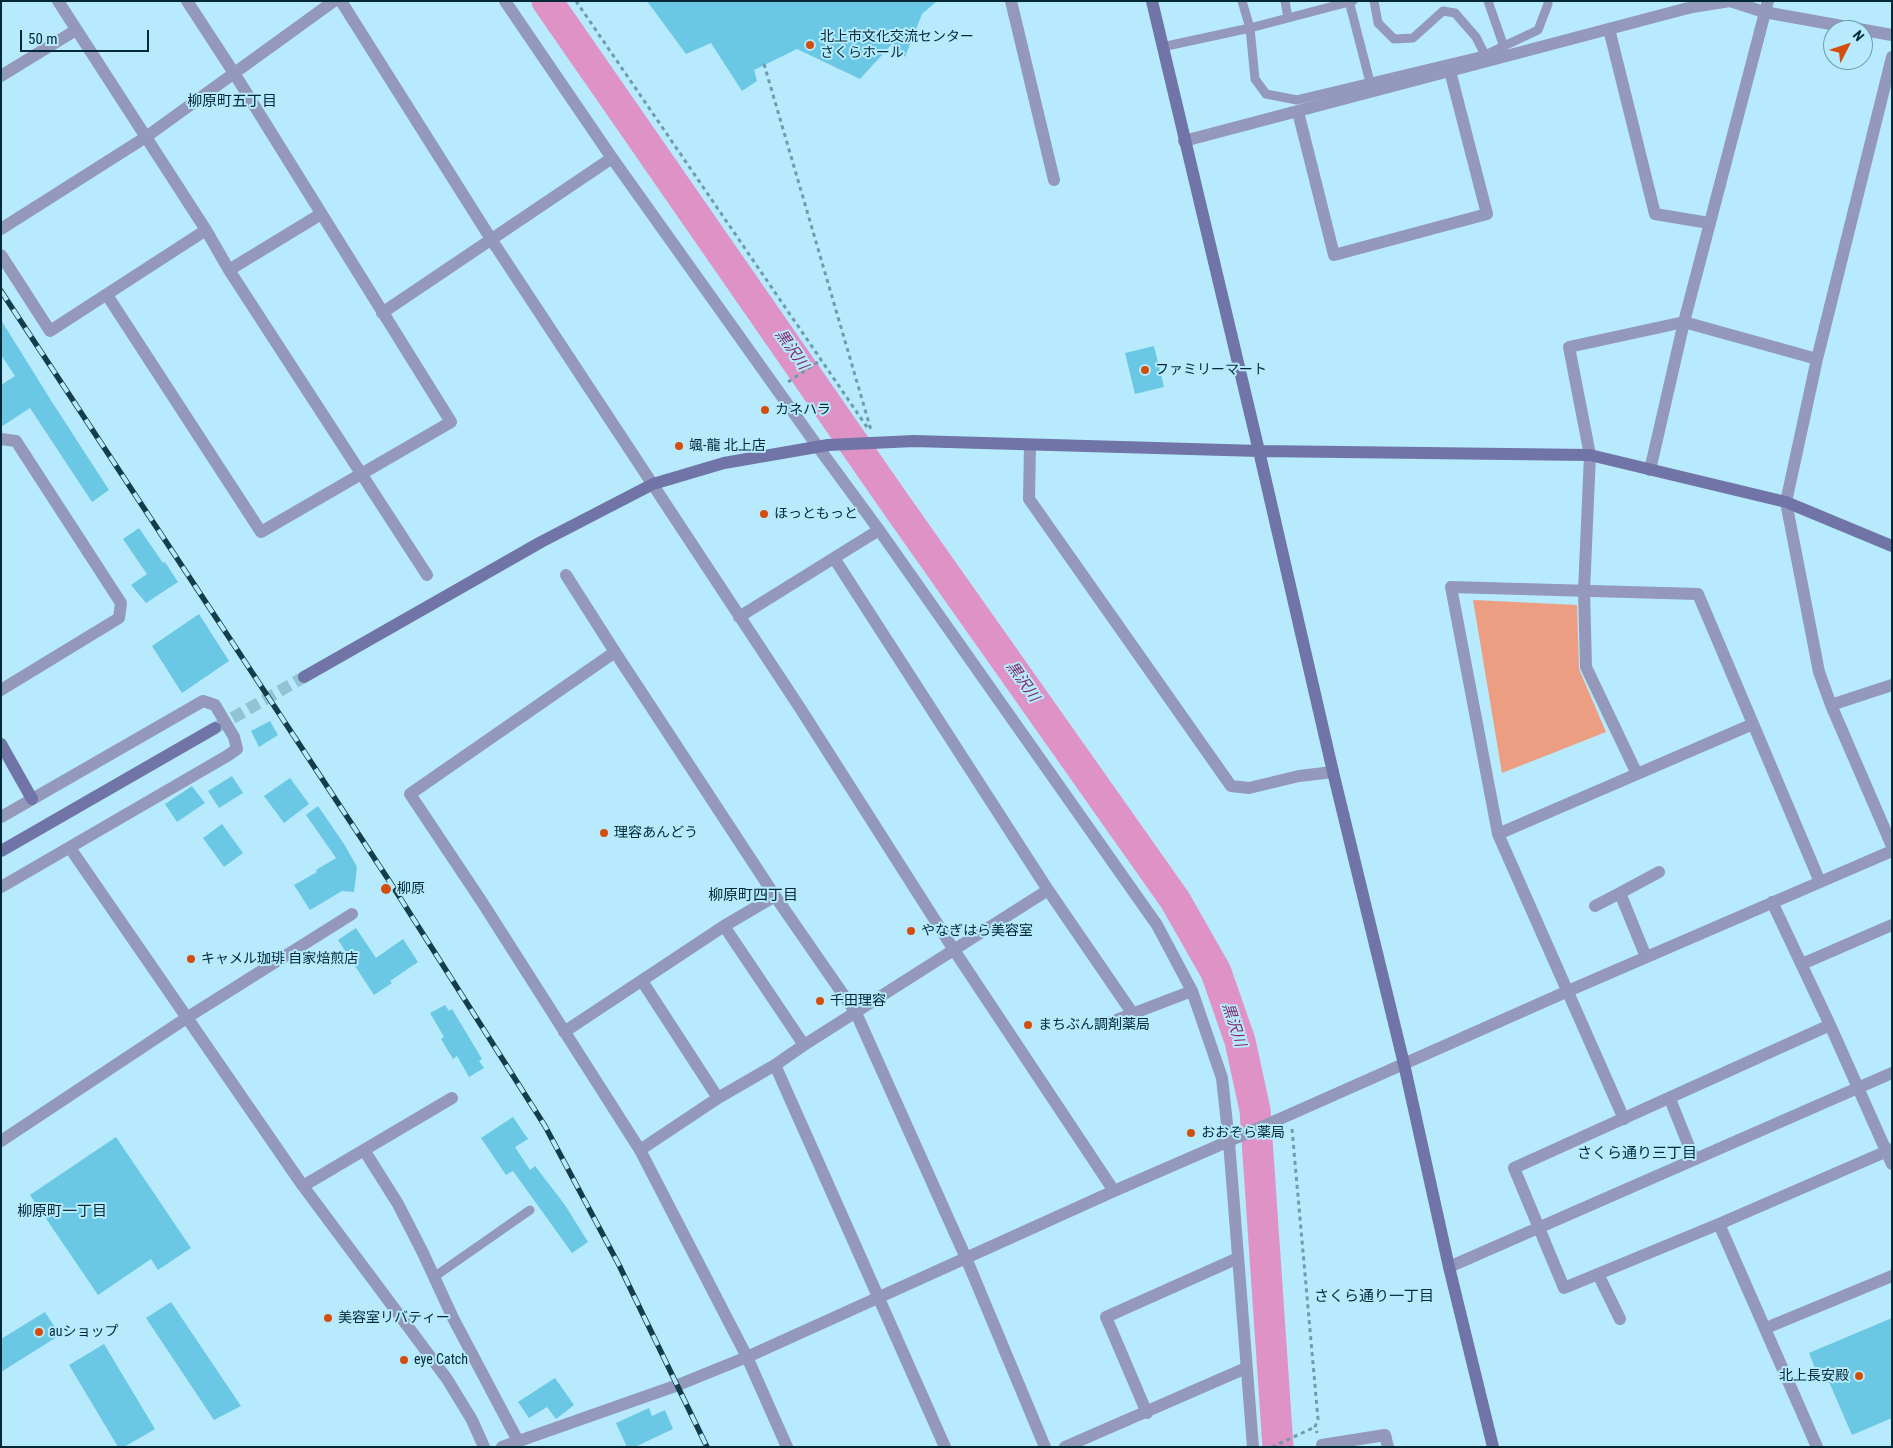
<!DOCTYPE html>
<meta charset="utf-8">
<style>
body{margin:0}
#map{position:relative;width:1893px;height:1448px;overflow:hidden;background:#b6eafc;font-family:"Roboto Condensed",sans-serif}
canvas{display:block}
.frame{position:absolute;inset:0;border:2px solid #002935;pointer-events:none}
.north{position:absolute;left:1823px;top:20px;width:50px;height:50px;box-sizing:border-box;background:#b6eafc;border:1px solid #6d9dac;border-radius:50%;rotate:49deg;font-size:14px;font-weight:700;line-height:20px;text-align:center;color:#002935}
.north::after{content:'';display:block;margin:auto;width:18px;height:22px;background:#d34e0d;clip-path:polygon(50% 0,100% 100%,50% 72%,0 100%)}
.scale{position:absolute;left:20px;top:30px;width:129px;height:22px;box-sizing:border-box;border:2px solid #002935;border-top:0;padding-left:6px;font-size:15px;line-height:18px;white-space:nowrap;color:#002935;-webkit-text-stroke:4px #b6eafc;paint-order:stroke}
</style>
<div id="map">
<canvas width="1893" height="1448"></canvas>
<div class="frame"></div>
<div class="north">N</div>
<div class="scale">50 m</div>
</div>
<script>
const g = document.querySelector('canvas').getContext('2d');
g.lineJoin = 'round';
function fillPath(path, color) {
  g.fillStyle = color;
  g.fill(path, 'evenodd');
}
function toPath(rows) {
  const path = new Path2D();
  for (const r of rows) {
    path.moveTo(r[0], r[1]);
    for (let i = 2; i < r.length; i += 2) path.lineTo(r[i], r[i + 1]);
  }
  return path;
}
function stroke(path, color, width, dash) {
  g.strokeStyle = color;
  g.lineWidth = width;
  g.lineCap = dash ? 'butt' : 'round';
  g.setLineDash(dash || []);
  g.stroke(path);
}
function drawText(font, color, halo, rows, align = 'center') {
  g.font = font + ' "Roboto Condensed","Noto Sans JP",sans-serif';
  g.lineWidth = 4;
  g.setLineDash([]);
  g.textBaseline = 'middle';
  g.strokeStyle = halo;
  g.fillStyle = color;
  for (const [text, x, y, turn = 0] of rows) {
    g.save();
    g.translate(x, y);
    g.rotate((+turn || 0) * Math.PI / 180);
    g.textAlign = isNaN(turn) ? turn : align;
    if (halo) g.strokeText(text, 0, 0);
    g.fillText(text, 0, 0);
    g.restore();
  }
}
fillPath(toPath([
 [1473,600,1577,605,1579,669,1606,732,1502,773]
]), '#ed9e82');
stroke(toPath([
 [547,1,895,503,1175,900,1216,972,1240,1041,1255,1110,1278,1447]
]), '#df92c5', 31);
fillPath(toPath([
 [647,1,937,1,922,14,905,57,893,43,860,79,797,49,754,70,757,81,742,91,711,43,686,54],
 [1,320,52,402,109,490,92,502,30,408,1,427,1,385,15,376,1,355],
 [1154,346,1164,387,1135,394,1125,353],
 [139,528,163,563,165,562,178,582,146,603,131,585,147,574,123,539],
 [199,614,229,661,182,693,152,646],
 [270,721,278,735,259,747,251,731],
 [232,776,243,793,219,808,208,791],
 [290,778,309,804,284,823,264,796],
 [192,786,205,803,177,822,165,804],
 [318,806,344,844,357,867,354,892,342,891,310,910,294,885,317,872,316,870,336,858,306,815],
 [222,824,243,853,224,867,203,838],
 [356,928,376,958,403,939,418,962,390,981,392,983,374,995,338,940],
 [445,1005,449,1011,452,1009,482,1059,479,1061,484,1068,469,1077,457,1056,453,1059,441,1039,444,1037,430,1013],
 [513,1117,528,1139,515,1147,530,1170,535,1166,565,1205,588,1242,572,1253,513,1171,506,1175,481,1138],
 [116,1137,191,1248,158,1270,151,1259,98,1295,30,1195],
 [171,1302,241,1406,214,1420,146,1318],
 [45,1312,60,1335,1,1372,1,1339],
 [1892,1318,1892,1418,1852,1435,1826,1375,1819,1378,1809,1353],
 [104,1344,155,1429,124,1447,118,1447,69,1365],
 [555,1378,574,1405,556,1419,547,1407,529,1418,518,1402],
 [649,1408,652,1416,665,1410,673,1429,635,1447,627,1447,616,1423]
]), '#6ac8e5');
stroke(toPath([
 [217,727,304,677]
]), '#92c3d4', 12, [12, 6]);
stroke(toPath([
 [576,1,869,430],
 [764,64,871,430],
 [788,382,821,360],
 [1292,1129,1318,1419,1315,1427,1317,1433],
 [1272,1447,1315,1427]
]), '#6d9dad', 3, [4, 4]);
stroke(toPath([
 [1242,1,1250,28,1255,79,1266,94,1297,100,1485,55,1538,30,1548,4,1548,1],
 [1285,1,1288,18],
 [1349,1,1370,82],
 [1374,1,1378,23,1394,39,1413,38,1443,11,1455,13,1476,37,1485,55],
 [1488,1,1504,47],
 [1162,47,1250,28,1353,1],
 [434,1277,530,1210]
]), '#9498ba', 9);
stroke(toPath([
 [58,1,206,230,229,270,427,575],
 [341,1,491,239,800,708,954,950,1114,1191],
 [505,1,612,158,818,447,879,530,1157,925,1192,991,1222,1078,1229,1142,1253,1447],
 [1011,1,1054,180],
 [1609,29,1655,214,1709,223],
 [1892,57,1817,359,1786,502,1819,672,1831,705,1892,846],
 [1,76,76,30],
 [1298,112,1334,255,1487,214,1450,71],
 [1184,141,1692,7,1730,1,1764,12,1892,35],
 [1,229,146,137,334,1],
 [1,255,50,331,206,230],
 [229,270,321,214],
 [107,295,261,532,451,422,234,73,187,1],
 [382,313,612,158],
 [1,439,16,441,121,603,119,618,1,690],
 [1030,445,1029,499,1231,786,1249,788,1299,776,1333,772],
 [1650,470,1684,322,1768,1],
 [834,558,1048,890,1133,1014],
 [566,575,615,652,775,896,856,1013,966,1258,1045,1447],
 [739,617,879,530],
 [615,652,410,794,482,902,640,1150,747,1357,787,1447],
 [1831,705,1892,685],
 [1637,774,1586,667,1584,591,1590,455,1569,347,1684,322,1817,359],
 [1,817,203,701,215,705,234,737,237,749,227,756,1,887],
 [1498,834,1753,724],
 [70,848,303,1186,447,1379,472,1420,484,1447],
 [1772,902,1830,1025,1892,1164],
 [1595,906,1620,893],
 [724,926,804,1045],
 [1646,957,1620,893,1659,872],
 [1802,964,1892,925],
 [642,981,718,1098],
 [1103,1025,1192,991],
 [1830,1025,1514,1168,1564,1288,1719,1224,1892,1149],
 [564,1032,724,926,775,896],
 [775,1065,945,1447],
 [1670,1099,1694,1159],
 [1624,1119,1498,834,1451,587,1698,594,1820,882],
 [1,1141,188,1017,352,914],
 [364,1150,398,1204,423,1253,453,1318,518,1441],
 [640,1150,718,1098,775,1065,804,1045,1048,890],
 [303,1186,452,1098],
 [1719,1224,1817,1447],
 [1449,1267,1892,1073],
 [1598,1274,1620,1319],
 [1766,1328,1892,1276],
 [1147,1413,1106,1317,1238,1258],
 [502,1447,678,1385,747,1357,1114,1191,1291,1114,1568,991,1892,851],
 [1065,1447,1246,1368],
 [1322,1447,1322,1445,1385,1435,1388,1447]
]), '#9498ba', 12);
stroke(toPath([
 [1152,1,1259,451,1333,772,1404,1064,1449,1267,1493,1447],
 [304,677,541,542,653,484,724,463,828,445,914,441,1259,451,1590,455,1786,502,1892,546],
 [1,744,32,799],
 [1,851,215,728]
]), '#7074a6', 12);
const rail = toPath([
 [1,291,390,882,545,1126,619,1265,707,1447]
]);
stroke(rail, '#133d49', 5.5);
stroke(rail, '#b6eafc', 4, [11]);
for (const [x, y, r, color] of [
 [810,45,5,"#d34e0d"],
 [1145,370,5,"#d34e0d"],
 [765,410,5,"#d34e0d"],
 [679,446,5,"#d34e0d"],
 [764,514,5,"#d34e0d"],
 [604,833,5,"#d34e0d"],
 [386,889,6,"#d34e0d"],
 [911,931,5,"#d34e0d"],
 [191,959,5,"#d34e0d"],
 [820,1001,5,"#d34e0d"],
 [1028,1025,5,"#d34e0d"],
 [1191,1133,5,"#d34e0d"],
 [328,1318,5,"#d34e0d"],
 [39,1332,5,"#d34e0d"],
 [404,1360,5,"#d34e0d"],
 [1859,1376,5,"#d34e0d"]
]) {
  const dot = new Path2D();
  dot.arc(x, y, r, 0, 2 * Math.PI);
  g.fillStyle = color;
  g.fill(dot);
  stroke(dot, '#b6eafc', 2);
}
drawText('14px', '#002935', '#b6eafc', [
 ["北上市文化交流センター",820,37],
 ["さくらホール",820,53],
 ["ファミリーマート",1155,370],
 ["カネハラ",775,410],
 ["颯-龍 北上店",689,446],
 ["ほっともっと",774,514],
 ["理容あんどう",614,833],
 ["柳原",397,889],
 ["やなぎはら美容室",921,931],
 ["キャメル珈琲 自家焙煎店",201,959],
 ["千田理容",830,1001],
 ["まちぶん調剤薬局",1038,1025],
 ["おおぞら薬局",1201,1133],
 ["美容室リバティー",338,1318],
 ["auショップ",49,1332],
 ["eye Catch",414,1360],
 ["北上長安殿",1849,1376,"right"]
], 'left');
drawText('15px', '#002935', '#b6eafc', [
 ["柳原町五丁目",232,102],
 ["柳原町四丁目",753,896],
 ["さくら通り三丁目",1637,1154],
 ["柳原町一丁目",62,1212],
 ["さくら通り一丁目",1374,1297]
]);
drawText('italic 15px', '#832a6b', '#b6eafc', [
 ["黒沢川",791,350,55],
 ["黒沢川",1022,682,55],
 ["黒沢川",1233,1025,72]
]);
</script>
